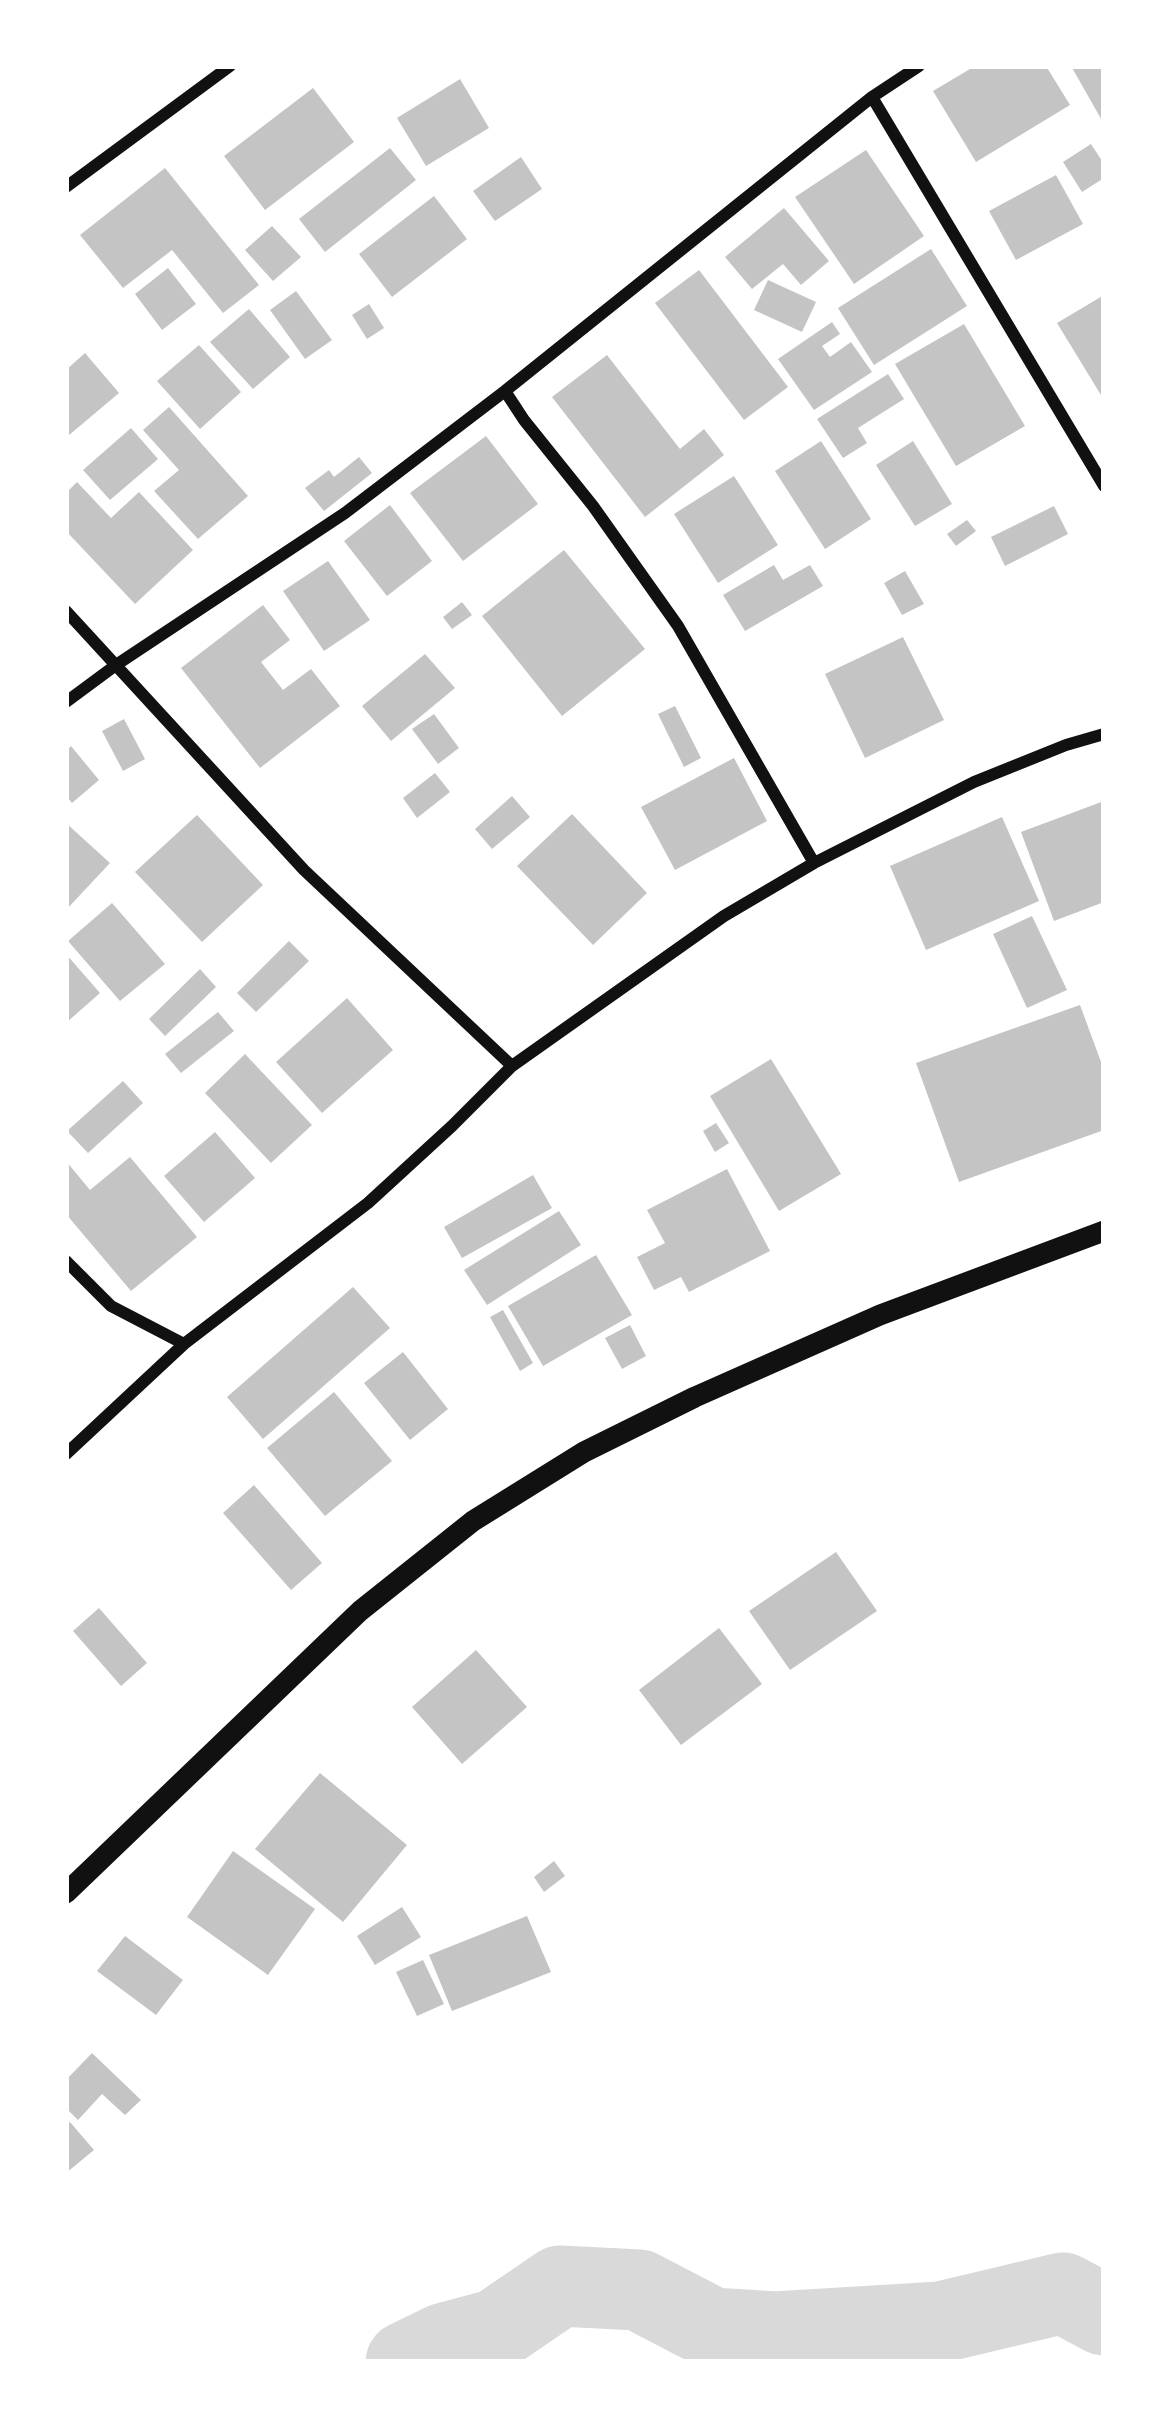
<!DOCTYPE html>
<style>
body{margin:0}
#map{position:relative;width:1170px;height:2428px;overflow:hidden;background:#fff;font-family:"Source Sans 3",sans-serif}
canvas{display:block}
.frame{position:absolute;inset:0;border:69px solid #fff;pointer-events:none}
</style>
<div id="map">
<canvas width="1170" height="2428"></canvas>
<div class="frame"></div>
</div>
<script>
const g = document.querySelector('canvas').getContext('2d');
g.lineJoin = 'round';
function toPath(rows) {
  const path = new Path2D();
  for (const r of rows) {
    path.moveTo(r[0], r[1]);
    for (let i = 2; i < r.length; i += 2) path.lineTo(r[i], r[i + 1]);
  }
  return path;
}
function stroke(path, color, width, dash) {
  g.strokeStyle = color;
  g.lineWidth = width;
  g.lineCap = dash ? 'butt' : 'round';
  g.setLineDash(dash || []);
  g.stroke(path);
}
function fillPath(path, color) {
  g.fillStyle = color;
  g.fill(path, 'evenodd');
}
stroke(toPath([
 [406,2362,445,2343,497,2329,560,2286,639,2290,712,2328,775,2332,941,2322,1063,2293,1104,2315]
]), '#d9d9d9', 81);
fillPath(toPath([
 [975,66,1046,66,1070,105,976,162,933,91],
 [1071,66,1104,66,1104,124],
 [460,79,489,128,426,166,397,118],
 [313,88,354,142,265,210,224,156],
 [1091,144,1104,164,1104,178,1082,192,1063,162],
 [390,148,416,180,325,252,299,219],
 [866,150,924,236,854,284,795,197],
 [521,157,542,189,495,221,473,191],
 [165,168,259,285,223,313,172,250,123,288,80,235],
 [1056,175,1083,224,1016,260,989,211],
 [434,196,467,239,392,297,359,254],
 [784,208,829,261,801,285,783,264,752,289,725,257],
 [272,226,301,257,273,281,245,250],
 [931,249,967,306,874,365,838,308],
 [168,268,196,304,162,330,135,294],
 [699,270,788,387,744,420,655,303],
 [768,280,816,302,802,332,754,310],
 [296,291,332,340,305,359,270,310],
 [1104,295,1104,400,1057,323],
 [369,304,384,328,367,339,352,315],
 [249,309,290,357,253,389,210,342],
 [832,322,840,334,822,346,830,357,851,342,872,372,814,410,778,359],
 [964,324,1025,426,956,466,895,364],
 [199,345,241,392,200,429,157,381],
 [85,353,119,393,68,436,66,433,66,370],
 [607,355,680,449,704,429,724,455,645,517,552,397],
 [888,374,904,399,858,428,867,443,843,458,817,419],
 [169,407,248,496,198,539,154,491,179,470,143,430],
 [131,428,158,459,110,500,83,470],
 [486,436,538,504,463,561,410,493],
 [821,441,871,519,825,549,775,471],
 [913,441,952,504,915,526,876,465],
 [359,457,372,473,324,511,305,488,329,470,334,477],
 [734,476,778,545,718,583,674,514],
 [77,482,111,518,139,492,193,550,135,604,66,531,66,493],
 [390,505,432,561,387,596,344,541],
 [1054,506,1068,534,1005,566,991,537],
 [967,520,976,531,956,546,947,534],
 [564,550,645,649,562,716,482,616],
 [328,561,370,620,324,651,283,591],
 [774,565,783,580,810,565,823,586,745,631,723,595],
 [905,571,924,604,902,615,884,583],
 [462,602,472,615,452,629,443,617],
 [263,605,290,640,261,662,283,690,311,669,340,706,260,768,181,668],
 [903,637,944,720,865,758,825,674],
 [425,654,455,688,391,741,362,706],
 [675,706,701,758,684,767,658,714],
 [434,714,459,748,438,764,412,729],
 [124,719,145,759,123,771,102,731],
 [71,746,99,780,72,803,66,796,66,751],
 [734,758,767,821,675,870,641,807],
 [435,773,450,792,417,818,403,798],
 [512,796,530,817,492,849,475,829],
 [1104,801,1104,902,1054,921,1021,832],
 [572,814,647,893,593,945,517,866],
 [197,815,263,885,202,942,135,872],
 [1002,817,1039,901,926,950,890,866],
 [66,823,110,863,66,910],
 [112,903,165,964,120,1001,68,941],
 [1032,916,1067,990,1027,1008,993,934],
 [289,941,309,961,256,1012,237,993],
 [66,954,100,993,66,1023],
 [200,969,216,987,165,1036,149,1019],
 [347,998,393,1050,322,1113,276,1062],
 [1080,1005,1104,1070,1104,1130,959,1182,916,1063],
 [218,1012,234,1031,181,1073,165,1054],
 [245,1054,312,1125,271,1163,205,1093],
 [771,1059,841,1174,779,1211,710,1096],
 [123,1081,143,1103,88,1153,67,1131],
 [716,1123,729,1143,715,1152,703,1131],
 [215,1132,255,1178,204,1222,164,1176],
 [130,1157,197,1237,131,1291,66,1214,66,1161,90,1190],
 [727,1169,770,1251,689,1292,681,1277,654,1290,637,1257,665,1243,647,1210],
 [533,1175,552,1208,462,1258,444,1227],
 [559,1211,581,1245,487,1305,464,1270],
 [596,1255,632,1315,543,1366,508,1306],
 [353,1287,390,1328,263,1439,227,1397],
 [503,1310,533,1363,520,1371,490,1317],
 [630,1325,646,1356,622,1369,605,1338],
 [403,1352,448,1409,410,1440,364,1383],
 [334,1392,392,1461,325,1516,267,1448],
 [254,1485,322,1563,291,1590,223,1513],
 [836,1552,877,1611,790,1670,749,1611],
 [99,1608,147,1663,121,1686,73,1631],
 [719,1628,762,1684,681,1745,639,1690],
 [476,1650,527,1707,462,1764,412,1707],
 [320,1773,407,1845,343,1922,255,1849],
 [233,1851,315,1909,268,1975,187,1917],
 [554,1861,565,1876,544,1892,534,1877],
 [402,1907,421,1937,375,1965,357,1936],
 [527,1916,551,1972,452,2011,429,1955],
 [125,1936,183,1980,156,2015,97,1971],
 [423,1960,444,2004,417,2016,396,1972],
 [92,2053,141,2100,125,2115,102,2094,78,2120,66,2108,66,2080],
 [70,2122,94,2150,66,2173,66,2125]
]), '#c4c4c4');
stroke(toPath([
 [872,97,1104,486],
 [66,187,230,66],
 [505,391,524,420,593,506,678,626,814,863],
 [66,611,304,870,512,1066,452,1126,368,1203,184,1344,66,1454],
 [66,702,116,665,345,513,505,391,872,97,919,66],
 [512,1066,724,916,814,863,974,782,1066,745,1104,734],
 [66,1261,111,1306,184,1344]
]), '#111', 12);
stroke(toPath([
 [66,1893,360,1611,473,1521,584,1452,695,1397,880,1315,1104,1231]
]), '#111', 21);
</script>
